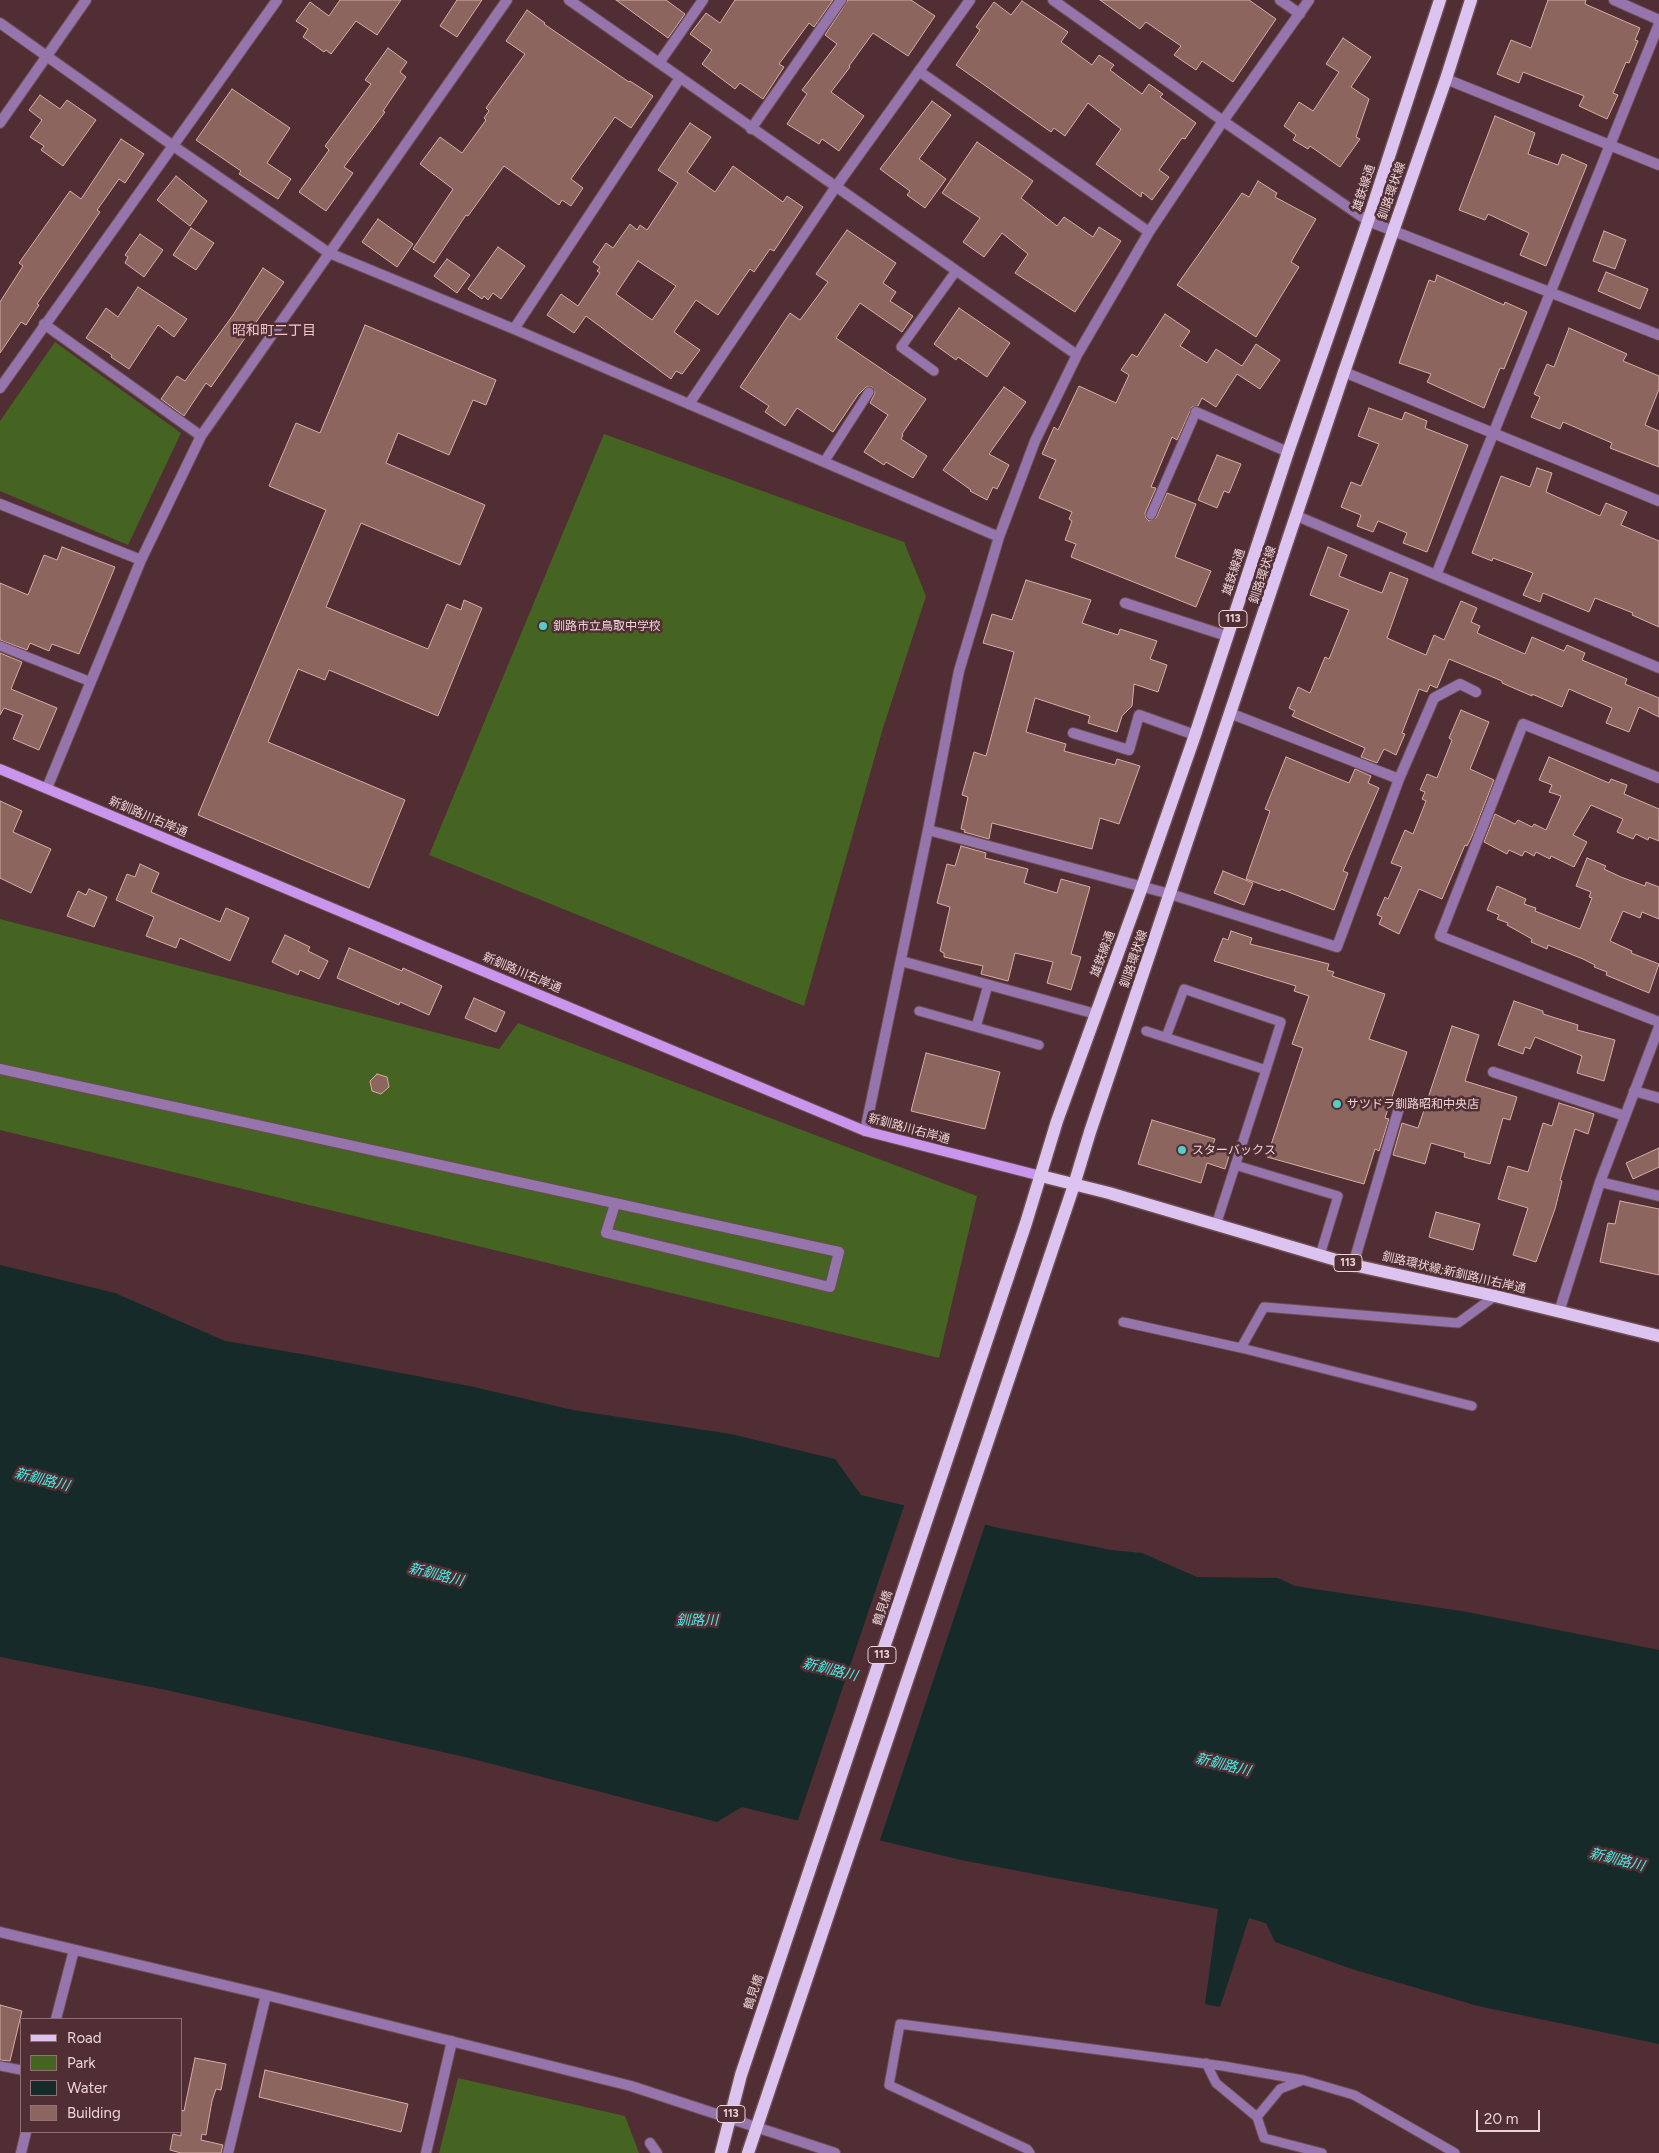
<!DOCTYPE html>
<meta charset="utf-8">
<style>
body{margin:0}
#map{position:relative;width:1659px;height:2153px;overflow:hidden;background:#502e33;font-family:Figtree,sans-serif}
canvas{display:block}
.legend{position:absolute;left:20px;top:2018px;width:162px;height:115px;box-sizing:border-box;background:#502e33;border:1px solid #8e7075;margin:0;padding:6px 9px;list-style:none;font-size:15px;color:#ebd4d7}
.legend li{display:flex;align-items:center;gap:10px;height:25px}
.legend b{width:25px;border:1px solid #8e7075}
.scale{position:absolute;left:1476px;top:2110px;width:64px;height:22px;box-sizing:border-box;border:2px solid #ebd4d7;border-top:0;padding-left:6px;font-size:15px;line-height:18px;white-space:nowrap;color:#ebd4d7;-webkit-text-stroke:4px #502e33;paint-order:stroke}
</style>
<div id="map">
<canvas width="1659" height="2153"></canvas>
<ul class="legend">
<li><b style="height:6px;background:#dcc3f0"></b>Road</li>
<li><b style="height:14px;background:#456321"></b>Park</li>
<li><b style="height:14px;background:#152a29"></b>Water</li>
<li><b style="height:14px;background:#8b655e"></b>Building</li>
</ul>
<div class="scale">20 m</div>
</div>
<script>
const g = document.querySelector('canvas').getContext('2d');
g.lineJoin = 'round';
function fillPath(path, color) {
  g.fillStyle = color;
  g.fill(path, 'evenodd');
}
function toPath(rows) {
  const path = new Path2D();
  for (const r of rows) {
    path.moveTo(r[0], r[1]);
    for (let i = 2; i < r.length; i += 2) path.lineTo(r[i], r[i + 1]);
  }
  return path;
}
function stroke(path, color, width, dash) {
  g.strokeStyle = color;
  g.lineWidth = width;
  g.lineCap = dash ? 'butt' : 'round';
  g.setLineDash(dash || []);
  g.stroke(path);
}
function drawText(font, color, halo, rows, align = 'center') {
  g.font = font + ' Figtree,"Noto Sans JP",sans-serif';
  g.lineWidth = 5;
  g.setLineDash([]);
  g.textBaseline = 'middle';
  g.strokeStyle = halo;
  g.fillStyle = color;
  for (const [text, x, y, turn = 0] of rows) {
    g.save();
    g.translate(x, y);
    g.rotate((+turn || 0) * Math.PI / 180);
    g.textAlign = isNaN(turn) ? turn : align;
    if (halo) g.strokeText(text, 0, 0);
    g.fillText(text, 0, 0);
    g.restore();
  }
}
fillPath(toPath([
 [55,342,181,433,128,545,0,491,0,421],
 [604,434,904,542,926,596,883,728,804,1006,429,855],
 [0,919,499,1049,518,1023,977,1196,939,1358,0,1130],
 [458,2078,625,2116,639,2153,439,2153]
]), '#456321');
fillPath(toPath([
 [0,1265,115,1293,225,1341,307,1355,474,1387,573,1410,731,1434,835,1459,861,1495,999,1528,1111,1550,1142,1553,1197,1577,1278,1578,1295,1586,1467,1612,1659,1650,1659,2044,1478,2006,1352,1969,1275,1942,1266,1923,1249,1918,1220,2007,1205,2004,1218,1909,961,1860,742,1807,717,1822,465,1757,166,1690,0,1657]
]), '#152a29');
fillPath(toPath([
 [905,1503,986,1522,879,1843,797,1823]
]), '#502e33');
const building = toPath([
 [340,0,401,0,377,35,356,21,331,54,326,50,324,52,303,37,308,29,296,21,310,2,329,16,340,0],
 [457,0,482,0,457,37,440,26,457,0],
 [616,0,666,0,685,14,668,38,616,0],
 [735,0,833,0,814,27,809,23,779,64,784,67,763,99,740,83,735,89,702,64,712,50,690,34,706,13,720,23,735,0],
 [848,0,911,0,935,16,908,56,873,33,849,66,850,67,831,92,864,116,839,151,822,139,819,144,787,124,807,94,802,90,837,44,825,35,848,0],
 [1100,0,1249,0,1276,19,1233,82,1202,61,1196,70,1174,55,1181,46,1146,22,1140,29,1100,0],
 [1548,0,1586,0,1585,4,1640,28,1635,40,1638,41,1629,63,1626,62,1613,93,1618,95,1607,119,1579,106,1584,96,1523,72,1519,83,1497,74,1511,40,1531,48,1548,0],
 [1022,1,1068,32,1061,42,1092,65,1099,55,1114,65,1110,70,1142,94,1149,84,1163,94,1160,97,1196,123,1185,139,1182,138,1159,170,1169,177,1152,200,1142,192,1141,197,1096,164,1121,129,1088,103,1065,136,1054,128,1051,132,956,65,980,30,976,27,994,2,1011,15,1022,1],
 [527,10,545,23,544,24,629,82,630,81,653,96,631,128,615,117,571,179,583,188,571,206,562,200,559,205,504,166,468,216,466,215,434,263,413,249,453,189,420,164,440,137,462,153,486,120,484,118,489,111,486,108,525,54,506,41,527,10],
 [1343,38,1371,57,1351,87,1369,99,1356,137,1360,139,1340,167,1310,146,1308,149,1293,140,1296,135,1284,126,1299,102,1313,111,1339,72,1326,64,1343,38],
 [388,48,407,62,400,72,406,77,383,111,385,112,344,167,353,173,326,211,299,192,329,150,325,146,371,84,365,80,388,48],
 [232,89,290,128,267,163,291,179,278,199,239,174,241,171,196,140,232,89],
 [40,95,60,109,67,100,96,120,63,166,41,150,44,146,30,137,42,120,29,110,40,95],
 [932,101,951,115,919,159,946,179,925,208,907,195,910,191,880,169,932,101],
 [1495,116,1535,133,1528,154,1558,165,1562,154,1587,165,1546,266,1520,255,1529,233,1488,214,1485,220,1459,210,1495,116],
 [690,123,711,137,687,172,715,192,733,166,783,202,787,196,803,207,774,251,770,249,754,272,750,269,718,315,696,300,674,332,700,350,682,374,676,371,671,379,586,316,574,333,547,315,561,294,578,306,600,273,597,271,600,267,593,262,606,243,613,248,630,224,637,230,640,225,647,230,678,183,658,170,690,123],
 [638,261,676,286,652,320,616,294,638,261],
 [121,139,144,154,125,183,119,179,97,210,100,212,37,304,39,305,26,325,21,322,0,353,0,302,23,266,19,263,70,191,81,199,121,139],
 [977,142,1033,181,1021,198,1057,226,1064,217,1093,237,1099,227,1121,241,1075,312,1015,273,1028,254,1002,233,984,257,963,242,980,218,942,193,977,142],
 [176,176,207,201,190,226,157,200,176,176],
 [1258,181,1277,193,1275,197,1316,219,1291,262,1299,267,1256,337,1177,285,1242,193,1249,197,1258,181],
 [378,219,413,244,397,267,362,242,378,219],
 [191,228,214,243,196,270,173,255,191,228],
 [847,230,896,263,883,283,896,292,890,301,913,316,902,332,860,303,836,338,926,399,902,434,903,435,901,439,927,456,913,478,886,462,884,465,864,452,888,415,870,403,875,393,872,387,866,387,858,395,833,432,797,408,785,426,765,412,769,406,740,387,790,313,800,320,828,282,816,274,847,230],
 [1604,231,1626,240,1615,269,1593,261,1604,231],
 [140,234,163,250,144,277,125,263,128,257,125,255,140,234],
 [498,247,525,266,501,299,493,293,488,300,484,296,482,299,468,289,498,247],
 [447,259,470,275,457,293,434,276,447,259],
 [263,268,284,282,211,387,206,383,184,416,161,399,177,376,185,381,233,315,263,268],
 [1606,272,1648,289,1640,309,1598,291,1606,272],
 [1437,275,1504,305,1505,302,1527,312,1504,369,1500,368,1484,408,1427,382,1431,374,1399,363,1429,280,1435,282,1437,275],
 [138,287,187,319,174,337,158,325,129,369,111,357,112,355,86,338,106,308,118,317,138,287],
 [959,308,1010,343,987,377,958,357,956,360,934,344,959,308],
 [1165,314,1190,331,1180,346,1207,363,1216,349,1242,366,1256,344,1280,360,1260,389,1237,374,1216,407,1202,398,1198,406,1192,407,1177,440,1172,437,1151,487,1156,488,1145,513,1146,518,1149,521,1156,518,1167,493,1196,504,1175,557,1211,571,1196,607,1071,557,1076,544,1065,540,1072,521,1069,519,1072,512,1039,498,1056,460,1042,454,1054,427,1058,430,1079,386,1116,403,1129,375,1121,370,1132,354,1137,357,1165,314],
 [365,325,496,380,486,405,473,400,449,455,398,433,386,463,485,505,460,565,361,523,326,607,428,649,447,604,461,610,464,600,482,608,438,716,329,670,325,680,298,669,268,742,405,800,369,888,198,815,326,510,269,486,296,423,320,433,365,325],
 [1569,328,1627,354,1623,361,1659,376,1659,389,1645,425,1659,431,1659,467,1610,448,1612,443,1563,422,1560,429,1531,417,1540,397,1534,394,1547,364,1554,367,1569,328],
 [1004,387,1026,402,989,454,1009,465,997,489,993,487,987,500,970,491,971,490,943,470,1004,387],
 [1369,408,1402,420,1405,412,1427,421,1425,428,1468,445,1427,552,1403,543,1407,533,1378,521,1373,532,1357,526,1361,515,1341,507,1351,482,1361,486,1379,444,1358,436,1369,408],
 [1217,455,1241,464,1229,493,1224,491,1217,508,1198,500,1217,455],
 [1537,468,1552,473,1546,492,1600,516,1606,503,1627,512,1621,525,1659,541,1659,627,1632,615,1633,613,1595,598,1589,612,1543,593,1540,602,1523,595,1533,573,1493,558,1492,561,1472,553,1501,476,1530,487,1537,468],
 [62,547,115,567,79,654,52,644,49,651,30,643,27,650,0,640,0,583,28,595,44,555,57,560,62,547],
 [1328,547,1347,555,1339,576,1382,593,1390,572,1408,579,1387,638,1426,655,1434,635,1444,640,1461,601,1477,608,1471,622,1480,626,1477,633,1525,654,1532,637,1564,651,1567,645,1585,653,1582,660,1627,679,1625,684,1659,698,1659,717,1639,707,1629,732,1606,723,1612,708,1569,689,1562,707,1532,694,1532,696,1502,683,1502,681,1449,659,1437,688,1430,685,1427,692,1419,689,1402,733,1405,734,1396,755,1384,749,1377,763,1361,757,1365,748,1292,716,1295,711,1289,708,1298,687,1310,693,1325,657,1329,659,1349,610,1310,595,1328,547],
 [1026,580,1091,600,1082,623,1118,635,1120,629,1157,641,1150,659,1167,665,1158,692,1134,684,1132,706,1122,716,1117,732,1088,723,1090,716,1035,698,1026,732,1066,744,1064,751,1115,765,1117,759,1140,766,1119,824,1100,818,1092,849,992,823,989,839,964,832,965,830,961,829,968,797,962,795,974,752,986,756,1014,652,983,643,992,614,1012,620,1026,580],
 [0,653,22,662,11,689,57,708,39,750,13,739,23,715,4,708,0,715,0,653],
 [1461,710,1489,722,1470,769,1494,780,1472,836,1467,846,1465,845,1442,899,1419,889,1399,934,1379,924,1382,917,1377,915,1385,897,1388,899,1402,867,1391,863,1405,830,1413,834,1426,801,1422,799,1425,792,1420,790,1427,774,1437,778,1452,740,1449,738,1461,710],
 [1286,757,1349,783,1355,769,1371,776,1368,783,1379,788,1343,871,1348,873,1334,910,1281,889,1280,891,1246,879,1270,811,1265,809,1286,757],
 [1549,757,1609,783,1611,779,1627,785,1624,794,1659,809,1659,841,1649,837,1648,840,1636,834,1633,839,1617,832,1623,819,1591,805,1573,835,1587,842,1574,867,1551,856,1550,859,1536,852,1534,856,1525,851,1522,856,1509,850,1507,854,1484,842,1495,814,1515,824,1518,820,1532,827,1534,824,1546,830,1561,796,1549,792,1552,785,1539,780,1549,757],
 [0,801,22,811,13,832,51,849,31,893,0,878,0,801],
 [961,846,986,853,985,858,1028,869,1024,883,1057,893,1061,879,1090,887,1071,954,1081,957,1071,990,1047,983,1053,962,1015,953,1008,981,981,974,983,966,944,957,944,953,940,951,950,907,937,903,947,864,955,866,961,846],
 [1587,858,1606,866,1604,869,1621,877,1645,886,1646,882,1659,887,1659,919,1642,912,1640,918,1623,911,1610,941,1632,951,1631,953,1659,964,1649,993,1606,975,1607,972,1594,967,1595,965,1583,959,1548,945,1547,949,1531,942,1532,939,1507,925,1508,923,1497,919,1499,915,1487,910,1497,886,1526,899,1524,904,1536,908,1535,911,1580,929,1592,898,1589,897,1591,892,1576,886,1587,858],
 [140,864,159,873,151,892,220,922,226,908,249,918,230,961,180,938,176,948,146,936,154,917,116,900,127,874,135,877,140,864],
 [1223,871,1253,883,1244,905,1214,893,1223,871],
 [89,889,107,897,94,927,67,916,78,891,86,895,89,889],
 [1231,931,1252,938,1250,944,1329,964,1327,970,1334,972,1332,976,1385,994,1369,1039,1407,1052,1385,1118,1389,1119,1379,1151,1375,1149,1364,1184,1267,1157,1303,1048,1292,1044,1309,996,1294,991,1296,986,1214,961,1223,938,1228,940,1231,931],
 [285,935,310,947,308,951,328,961,319,979,300,970,298,975,272,962,285,935],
 [349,948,402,971,403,968,442,986,429,1015,400,1002,399,1005,337,978,349,948],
 [474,998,505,1012,496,1032,465,1018,474,998],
 [1514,1001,1543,1011,1543,1014,1578,1025,1577,1030,1615,1040,1604,1081,1577,1073,1582,1056,1535,1037,1530,1049,1525,1047,1523,1054,1498,1045,1514,1001],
 [1452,1026,1479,1035,1465,1081,1517,1097,1510,1120,1503,1118,1490,1164,1464,1157,1465,1153,1431,1143,1425,1164,1393,1155,1402,1123,1418,1128,1452,1026],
 [926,1053,1000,1072,985,1129,911,1111,926,1053],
 [377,1074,387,1077,389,1087,381,1094,372,1091,370,1081,377,1074],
 [1559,1103,1594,1114,1588,1134,1575,1129,1560,1180,1562,1181,1555,1209,1536,1262,1513,1255,1528,1208,1498,1199,1508,1166,1528,1172,1543,1123,1552,1126,1559,1103],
 [1152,1120,1215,1139,1212,1148,1230,1153,1225,1169,1207,1163,1201,1183,1138,1164,1152,1120],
 [1659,1148,1659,1167,1633,1179,1626,1163,1659,1148],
 [1620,1201,1659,1209,1659,1275,1600,1262,1608,1223,1615,1224,1620,1201],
 [1436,1212,1480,1224,1473,1250,1429,1237,1436,1212],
 [0,2005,22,2011,10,2061,0,2060,0,2005],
 [195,2058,226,2064,221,2090,216,2089,212,2101,206,2135,202,2134,201,2140,223,2145,221,2153,181,2153,170,2150,173,2134,181,2136,181,2110,184,2111,195,2058],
 [265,2070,408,2104,401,2132,259,2097,265,2070]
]);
fillPath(building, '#8b655e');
stroke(building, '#d8aea6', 1);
const lane = toPath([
 [934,371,901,347,956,271],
 [824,462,869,392],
 [1151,515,1196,412],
 [0,646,91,682],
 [919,1011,1039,1045],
 [976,1027,988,985],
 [1146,1031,1266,1070,1281,1022,1184,989,1166,1037],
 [1235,1165,1338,1196,1320,1255],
 [1216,1225,1266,1070],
 [1123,1322,1241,1348,1472,1406],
 [1241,1348,1264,1307,1458,1323,1495,1296],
 [1206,2063,1216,2083,1257,2117],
 [0,2066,21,2070],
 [1303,2080,1280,2089,1257,2117,1264,2138,1322,2153],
 [1030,2153,1027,2149,889,2085,900,2024,1223,2066,1303,2080,1354,2095,1455,2153]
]);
const street = toPath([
 [569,0,1077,355],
 [1053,0,1223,121,1368,221,1659,335],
 [1280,0,1300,14],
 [1614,0,1659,20],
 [0,23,172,145,329,253,514,329,999,537],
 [1659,24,1436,575,1659,668],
 [659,63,703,0],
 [920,72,1149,232],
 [1446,79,1659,165],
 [0,123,86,0],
 [751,129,841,0],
 [44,324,201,436],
 [514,329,680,78],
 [1344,372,1659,501],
 [0,388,277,0],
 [689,404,835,188,970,0],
 [1196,412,1288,452],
 [0,504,141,560],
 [1297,516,1436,575],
 [1125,603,1227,636],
 [1232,714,1399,779],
 [1073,733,1129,750,1139,715,1195,735],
 [1659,778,1523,724,1440,936,1659,1022],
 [47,788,141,560,201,436,507,0],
 [928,830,1170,894,1337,947,1399,779,1434,698,1460,684,1476,692],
 [901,961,1096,1014],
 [0,1069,839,1252,830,1287,606,1233,615,1204],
 [1493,1072,1625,1116],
 [1634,1091,1659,1098],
 [865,1131,928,830,959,671,999,537,1035,441,1077,355,1149,232,1223,121,1309,0],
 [1600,1182,1659,1196],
 [1353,1265,1399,1108],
 [1559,1312,1600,1182,1659,1027],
 [0,1932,266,1995,631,2086,835,2153],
 [56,2019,74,1950],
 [650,2143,657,2153],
 [21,2153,26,2132],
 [228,2153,266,1995],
 [426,2153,452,2041]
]);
const secondary = toPath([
 [0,769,865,1131,1041,1176]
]);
const primary = toPath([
 [1041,1176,1109,1193,1353,1265,1495,1296,1659,1336],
 [721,2153,741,2075,1026,1223,1057,1121,1142,887,1195,735,1288,452,1368,221,1440,0],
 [748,2153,1074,1185,1090,1132,1344,372,1446,79,1471,0]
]);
stroke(lane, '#6c4c51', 11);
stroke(street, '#6c4c51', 12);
stroke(secondary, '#6c4c51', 12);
stroke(primary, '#6c4c51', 15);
stroke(lane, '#9575ac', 9);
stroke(street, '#9575ac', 10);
stroke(secondary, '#c995ed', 10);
stroke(primary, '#dcc3f0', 12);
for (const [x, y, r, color] of [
 [543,626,5,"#54cdc7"],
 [1337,1104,5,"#54cdc7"],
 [1182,1150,5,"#54cdc7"]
]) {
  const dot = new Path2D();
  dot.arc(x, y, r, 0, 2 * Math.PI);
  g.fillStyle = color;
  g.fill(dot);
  stroke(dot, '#502e33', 2);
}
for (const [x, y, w] of [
 [1233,619,28],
 [1348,1263,28],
 [882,1655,28],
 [731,2114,28]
]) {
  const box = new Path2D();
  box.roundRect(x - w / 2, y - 8.5, w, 17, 4);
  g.fillStyle = '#502e33';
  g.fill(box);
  stroke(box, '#ebd4d7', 1);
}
drawText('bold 11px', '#ebd4d7', null, [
 ["113",1233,619],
 ["113",1348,1263],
 ["113",882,1655],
 ["113",731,2114]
]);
drawText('12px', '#ebd4d7', '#502e33', [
 ["雄鉄線通",1364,188,-72],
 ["釧路環状線",1392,191,-71],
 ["雄鉄線通",1234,572,-72],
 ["釧路環状線",1263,575,-72],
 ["新釧路川右岸通",148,817,23],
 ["雄鉄線通",1103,954,-70],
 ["釧路環状線",1134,959,-71],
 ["新釧路川右岸通",522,973,23],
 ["新釧路川右岸通",909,1129,15],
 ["釧路環状線;新釧路川右岸通",1454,1273,13],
 ["鶴見橋",883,1608,-71],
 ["鶴見橋",754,1992,-71]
]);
drawText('12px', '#ebd4d7', '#502e33', [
 ["釧路市立鳥取中学校",553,626],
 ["サツドラ釧路昭和中央店",1347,1104],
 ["スターバックス",1192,1150]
], 'left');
drawText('14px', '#f1c4ca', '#502e33', [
 ["昭和町二丁目",274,331]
]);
drawText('italic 14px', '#46ede5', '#502e33', [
 ["新釧路川",42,1480,14],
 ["新釧路川",436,1575,14],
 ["釧路川",697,1621],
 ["新釧路川",830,1670,14],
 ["新釧路川",1223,1765,14],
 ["新釧路川",1617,1860,14]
]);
</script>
